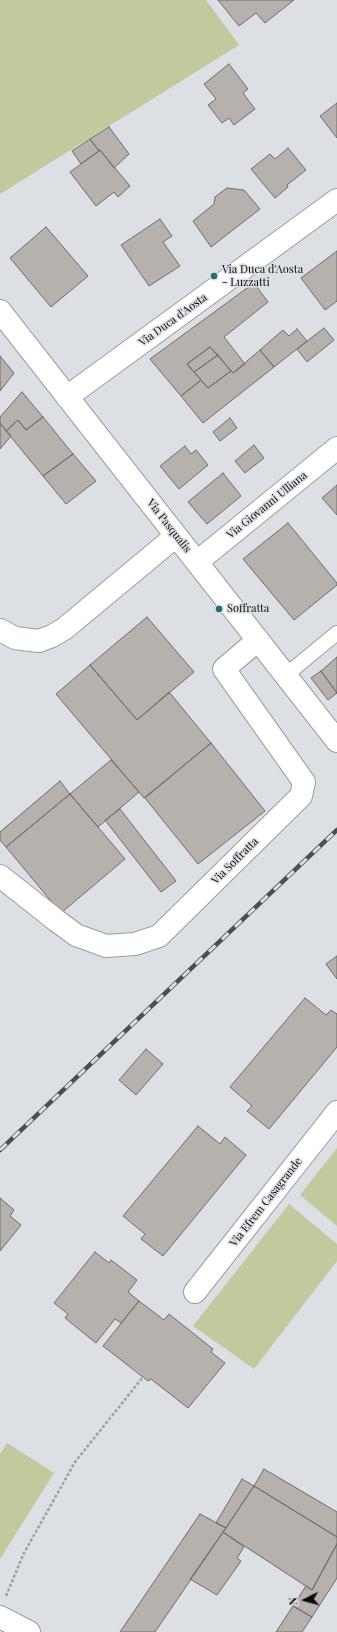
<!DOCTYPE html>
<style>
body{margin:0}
#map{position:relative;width:337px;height:1632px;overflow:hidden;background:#dce0e5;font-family:"Playfair Display",serif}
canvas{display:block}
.north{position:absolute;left:285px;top:1580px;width:40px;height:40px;-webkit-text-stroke:3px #dce0e5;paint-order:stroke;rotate:264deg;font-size:11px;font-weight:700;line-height:16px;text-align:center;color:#0a0b0d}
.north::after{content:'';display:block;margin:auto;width:14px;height:18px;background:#0a0b0d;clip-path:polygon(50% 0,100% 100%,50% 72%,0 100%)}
</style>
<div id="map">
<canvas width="337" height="1632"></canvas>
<div class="north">N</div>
</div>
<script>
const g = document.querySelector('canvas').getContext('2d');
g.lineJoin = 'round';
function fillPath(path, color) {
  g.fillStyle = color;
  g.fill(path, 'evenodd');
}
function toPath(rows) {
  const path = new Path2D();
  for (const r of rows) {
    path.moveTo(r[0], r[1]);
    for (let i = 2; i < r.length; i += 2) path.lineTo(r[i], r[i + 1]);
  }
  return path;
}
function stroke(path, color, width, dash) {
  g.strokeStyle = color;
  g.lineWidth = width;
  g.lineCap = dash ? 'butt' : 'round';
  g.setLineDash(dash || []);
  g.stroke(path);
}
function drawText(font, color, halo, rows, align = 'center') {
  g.font = font + ' "Playfair Display",serif';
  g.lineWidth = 3;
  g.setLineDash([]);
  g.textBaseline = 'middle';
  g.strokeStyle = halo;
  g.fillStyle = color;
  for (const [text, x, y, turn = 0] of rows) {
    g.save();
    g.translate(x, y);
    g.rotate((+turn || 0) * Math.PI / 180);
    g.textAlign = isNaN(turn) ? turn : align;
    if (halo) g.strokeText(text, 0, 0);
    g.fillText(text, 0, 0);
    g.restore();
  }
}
fillPath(toPath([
 [0,0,206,0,239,45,0,194],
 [337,1148,337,1226,300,1195],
 [289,1204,337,1244,337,1261,254,1369,193,1326],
 [7,1443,54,1473,0,1559,0,1454]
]), '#c0ca9c');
const building = toPath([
 [218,0,294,0,265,23,256,13,239,26,218,0],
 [229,64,248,89,243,93,255,109,234,125,229,118,222,123,208,105,216,99,204,84,229,64],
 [337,103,337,138,320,116,337,103],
 [109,127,129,154,114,168,100,150,99,151,90,139,109,127],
 [90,139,99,151,81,164,72,151,90,139],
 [288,148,306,170,287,185,288,187,275,198,251,169,270,154,275,159,288,148],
 [100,150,130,186,118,197,114,192,96,206,70,172,100,150],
 [227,188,244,190,260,209,211,247,193,221,214,204,215,197,227,188],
 [160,219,172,236,163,242,180,266,149,286,121,245,160,219],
 [46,227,88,276,51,307,10,258,46,227],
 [337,251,337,301,325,310,301,278,337,251],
 [254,283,268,302,224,337,245,364,233,373,210,347,187,364,201,380,181,396,150,359,254,283],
 [324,328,334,340,307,362,297,349,324,328],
 [297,329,307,341,274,367,260,350,283,330,289,336,297,329],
 [210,347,218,355,194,372,187,364,210,347],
 [260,350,274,367,203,423,181,396,201,380,208,388,231,371,233,373,260,350],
 [218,355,231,371,208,388,194,372,218,355],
 [0,356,14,373,0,391,0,356],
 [22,392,43,417,26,430,18,420,6,431,0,423,0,417,22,392],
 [43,417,73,454,43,476,6,431,18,420,26,430,43,417],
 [230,418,237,428,220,441,213,432,230,418],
 [0,423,11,436,0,449,0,423],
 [254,445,264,458,245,473,235,461,254,445],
 [185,446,191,454,196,450,208,465,179,489,160,466,185,446],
 [73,454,96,481,66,504,43,476,73,454],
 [223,473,241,496,207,524,188,502,223,473],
 [337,485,337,515,322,498,337,485],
 [288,523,337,583,337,585,294,620,243,559,288,523],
 [147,617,194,672,137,720,90,665,147,617],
 [337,657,337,693,321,671,337,657],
 [90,665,137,720,169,692,211,743,144,798,56,694,90,665],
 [321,671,337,693,328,700,311,678,321,671],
 [211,743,265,811,198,864,145,798,211,743],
 [111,760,139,792,98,827,70,794,111,760],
 [60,781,70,794,6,847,0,840,0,832,60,781],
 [70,794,125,859,61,913,6,847,70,794],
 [120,809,176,881,161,892,105,820,120,809],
 [337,956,337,979,326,964,337,956],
 [305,998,326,1015,331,1010,337,1014,337,1047,269,1129,247,1111,252,1106,230,1087,305,998],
 [146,1049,163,1064,136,1095,119,1080,146,1049],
 [198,1126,220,1144,225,1137,246,1155,163,1256,141,1239,145,1234,123,1216,198,1126],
 [0,1198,14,1210,10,1216,21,1225,0,1251,0,1198],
 [95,1252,109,1263,111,1260,137,1280,128,1292,139,1301,121,1323,115,1319,96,1343,65,1318,68,1314,54,1303,95,1252],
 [139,1301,164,1320,169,1314,213,1349,211,1352,225,1363,188,1408,151,1379,148,1381,103,1346,139,1301],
 [264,1469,337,1512,337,1537,254,1486,264,1469],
 [242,1479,254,1486,226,1528,216,1523,242,1479],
 [254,1486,337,1537,337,1544,312,1590,223,1532,254,1486],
 [200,1514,226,1528,155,1632,120,1632,200,1514],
 [223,1532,244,1547,237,1558,241,1561,217,1595,190,1579,223,1532],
 [337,1544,337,1578,312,1617,293,1606,306,1586,312,1590,337,1544],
 [293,1606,312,1617,302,1632,276,1632,293,1606]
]);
fillPath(building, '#b6b1ad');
stroke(building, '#6f6b67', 1);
const lane = toPath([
 [286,675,337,633]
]);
const street = toPath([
 [0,311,337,741],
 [67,397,337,200],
 [197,562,337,448],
 [0,630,15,638,39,641,52,636,64,629,176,536],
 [0,876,57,921,76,935,106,946,135,944,159,936,301,796,304,782,224,669,258,640],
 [195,1292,337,1112],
 [0,1617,29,1632]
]);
stroke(lane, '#9a9ea2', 16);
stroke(street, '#9a9ea2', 24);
stroke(toPath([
 [6,1596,24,1553,75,1462,143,1377]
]), '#9c9fa3', 2.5, [3, 2]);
stroke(lane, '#fff', 14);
stroke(street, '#fff', 22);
const rail = toPath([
 [0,1150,337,830]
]);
stroke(rail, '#4c4e51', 4.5);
stroke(rail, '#dce0e5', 3, [9]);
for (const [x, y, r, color] of [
 [214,276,4,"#226e6f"],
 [219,609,4,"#226e6f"]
]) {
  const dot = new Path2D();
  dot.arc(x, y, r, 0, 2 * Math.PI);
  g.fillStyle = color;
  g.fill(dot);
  stroke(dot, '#dce0e5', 1.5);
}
drawText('11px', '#0a0b0d', '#dce0e5', [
 ["Via Duca d'Aosta",222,270],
 ["- Luzzatti",222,283],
 ["Soffratta",227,609]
], 'left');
drawText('11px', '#0a0b0d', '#dce0e5', [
 ["Via Duca d'Aosta",173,320,-36],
 ["Via Giovanni Ulliana",267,505,-39],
 ["Via Pasqualis",169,526,52],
 ["Via Soffratta",235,861,-45],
 ["Via Efrem Casagrande",266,1202,-52]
]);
</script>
